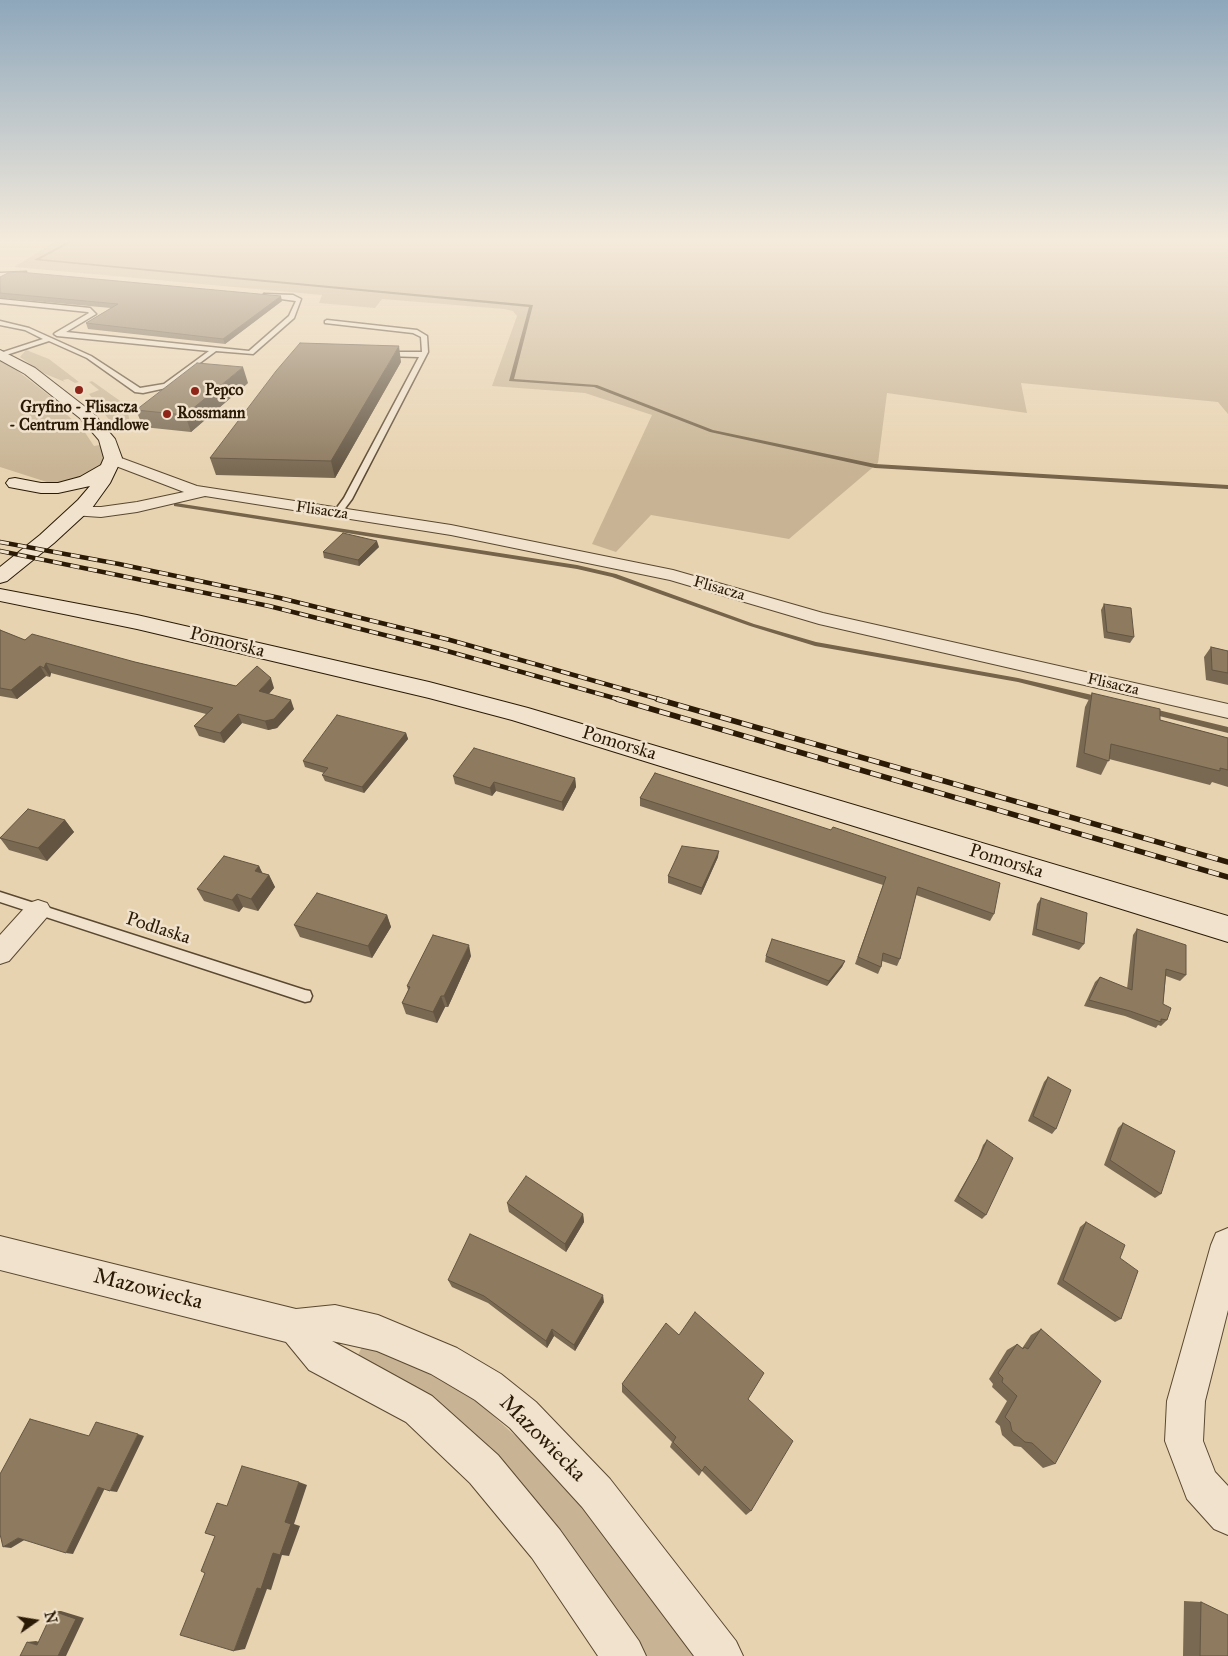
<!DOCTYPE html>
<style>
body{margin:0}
#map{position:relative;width:1228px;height:1656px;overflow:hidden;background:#e8d3b1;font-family:"IM FELL Great Primer",serif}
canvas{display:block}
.north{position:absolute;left:10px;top:1596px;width:50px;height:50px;-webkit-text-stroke:4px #f0e2cc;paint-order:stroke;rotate:77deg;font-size:14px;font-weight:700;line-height:20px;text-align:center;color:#2a1a06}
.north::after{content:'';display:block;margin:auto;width:18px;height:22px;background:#2a1a06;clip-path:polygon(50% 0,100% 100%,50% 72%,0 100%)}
</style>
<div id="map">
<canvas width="1228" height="1656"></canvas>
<div class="north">N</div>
</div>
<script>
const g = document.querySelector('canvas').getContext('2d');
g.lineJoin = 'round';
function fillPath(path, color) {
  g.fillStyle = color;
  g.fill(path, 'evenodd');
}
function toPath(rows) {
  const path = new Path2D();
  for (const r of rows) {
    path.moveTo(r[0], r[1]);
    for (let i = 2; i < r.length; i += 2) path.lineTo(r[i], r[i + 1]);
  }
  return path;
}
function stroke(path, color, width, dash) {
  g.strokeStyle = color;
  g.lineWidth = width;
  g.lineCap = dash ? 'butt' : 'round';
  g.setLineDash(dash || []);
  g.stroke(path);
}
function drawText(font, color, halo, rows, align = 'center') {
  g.font = font + ' "IM FELL Great Primer",serif';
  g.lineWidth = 5;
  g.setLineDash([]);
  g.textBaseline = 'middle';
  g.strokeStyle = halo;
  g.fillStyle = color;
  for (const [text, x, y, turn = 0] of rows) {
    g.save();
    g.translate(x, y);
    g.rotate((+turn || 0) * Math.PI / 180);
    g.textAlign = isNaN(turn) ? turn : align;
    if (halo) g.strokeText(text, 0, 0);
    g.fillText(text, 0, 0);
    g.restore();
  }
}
fillPath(toPath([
 [58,240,1228,240,1228,414,1218,402,1021,383,1027,413,887,393,878,463,789,539,651,515,616,552,592,544,652,415,585,393,492,386,517,316,513,311,504,309,382,299,375,308,319,303,322,295,14,267],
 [26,350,49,359,79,382,75,383,68,379,63,380,65,382,43,373,20,357],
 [0,360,10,365,64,407,59,408,82,428,94,446,100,445,103,456,101,466,88,476,53,484,0,467],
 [92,381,133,410,128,413,131,428,118,431,89,394,99,390,89,382],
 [364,1343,448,1380,480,1404,532,1451,583,1506,698,1656,647,1656,585,1569,418,1390,388,1372,357,1357]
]), '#c8b494');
fillPath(toPath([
 [71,240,76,240,40,259,533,305,514,379,597,385,713,430,875,464,1228,485,1228,489,875,468,710,432,594,387,509,381,529,307,34,260,71,240],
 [176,503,577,565,616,574,754,624,816,642,1018,678,1101,697,1105,700,1101,703,1018,682,815,646,750,626,612,577,577,569,174,506,174,504,176,503],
 [1150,708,1228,727,1228,733,1147,713,1146,711,1150,708]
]), '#75634a');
const lane = toPath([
 [26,272,24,275,0,277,0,273,26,272],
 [264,294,293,295,301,299,294,318,253,354,216,351,166,388,143,393,135,392,87,358,49,341,0,357,0,353,43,339,25,330,0,325,0,321,29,328,91,356,140,388,164,384,209,351,57,336,54,334,55,333,89,313,88,312,0,303,0,299,90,308,96,314,66,332,249,351,289,316,296,301,266,297,264,294],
 [327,320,417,330,427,336,428,352,352,499,340,515,337,516,333,513,344,498,419,357,383,356,380,354,383,352,422,352,421,337,413,333,325,323,325,321,327,320],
 [0,892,305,990,310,991,312,996,310,1001,305,1002,0,902,0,892]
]);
const street = toPath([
 [113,455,197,486,451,525,673,570,823,613,1228,704,1228,718,819,624,670,580,451,535,205,496,137,512,101,517,72,515,70,512,72,509,78,507,101,507,137,502,184,492,108,463,105,460,108,457,113,455],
 [38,900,47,903,51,910,47,917,9,961,0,964,0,935,29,903,38,900],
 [1228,1228,1228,1310,1205,1401,1203,1441,1215,1472,1228,1486,1228,1535,1214,1529,1187,1499,1165,1441,1167,1401,1211,1245,1216,1233,1228,1228],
 [0,1236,296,1309,335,1305,378,1315,457,1348,501,1374,536,1402,610,1479,736,1641,743,1656,694,1656,582,1507,510,1428,475,1400,431,1374,377,1351,332,1341,432,1396,498,1455,560,1530,639,1641,646,1656,598,1656,532,1558,470,1483,406,1422,309,1370,286,1342,0,1270,0,1236]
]);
const secondary = toPath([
 [0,350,35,368,93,413,115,439,122,458,110,483,92,508,54,543,7,581,0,583,0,567,40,535,78,500,90,486,58,493,41,493,9,487,6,483,9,479,15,478,41,483,58,483,80,477,101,465,104,458,99,440,81,419,25,374,0,360,0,350],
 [0,589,137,615,429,682,528,708,1228,916,1228,942,512,720,429,698,137,629,0,601,0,589]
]);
stroke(lane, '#5a4831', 3);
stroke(street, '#5a4831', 2);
stroke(secondary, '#2a1a06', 2);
fillPath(lane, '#f0e2cc');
fillPath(street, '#f0e2cc');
fillPath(secondary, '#f0e2cc');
const railFar1 = toPath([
 [0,542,119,564,280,598,450,640,662,700],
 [0,551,269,606,440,649,621,700]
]);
const rail = toPath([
 [617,699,1228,877],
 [657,699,1228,862]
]);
stroke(railFar1, '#2a1a06', 4.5);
stroke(rail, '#2a1a06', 5.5);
stroke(railFar1, '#f0e2cc', 3, [9]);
stroke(rail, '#f0e2cc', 4, [11]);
fillPath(toPath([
 [0,277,282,301,225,344,88,329,86,323,111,308,0,298],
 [401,362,335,478,216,475,210,458],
 [248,383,191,432,143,427,136,410],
 [379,547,359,566,324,558,323,552],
 [1104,604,1134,637,1130,643,1104,638,1101,610],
 [0,630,25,640,135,662,236,686,274,688,269,694,294,709,277,728,268,730,242,723,224,743,199,736,194,726,206,714,51,673,50,677,46,676,17,699,0,696],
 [1211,647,1228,651,1228,685,1206,680,1204,657],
 [1092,693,1160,720,1228,738,1228,787,1212,782,1210,785,1109,759,1101,775,1076,767,1085,707],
 [406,733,408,739,364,793,325,781,322,775,324,773,305,767,303,761],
 [655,773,994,914,990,921,916,895,900,959,897,966,882,961,881,967,878,974,855,964,883,885,640,806,640,798],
 [453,776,575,778,576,787,563,811,496,791,492,796,455,784],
 [65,820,74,832,47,861,9,850,0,838,0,837],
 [718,857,701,895,668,883,668,876],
 [259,866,262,873,269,875,275,887,258,911,243,907,239,912,204,901,197,889],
 [1041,898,1084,944,1079,950,1032,935,1037,904],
 [387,915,391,927,372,958,300,937,294,925],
 [1137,929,1186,975,1180,981,1166,976,1163,1004,1167,1020,1161,1026,1158,1025,1156,1028,1125,1016,1084,1006,1095,982,1100,977,1127,989,1133,935],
 [471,956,448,1007,445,1007,437,1023,406,1014,402,1003,408,990,407,986],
 [766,956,845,961,842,967,827,986,765,962],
 [1048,1077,1056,1129,1052,1134,1028,1121,1044,1082],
 [1123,1123,1161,1194,1155,1198,1104,1165,1118,1128],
 [987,1140,986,1215,982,1219,954,1201,977,1161,983,1145],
 [507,1203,583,1214,584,1222,566,1252,509,1212],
 [1086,1222,1121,1319,1115,1322,1057,1284,1080,1227],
 [448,1280,604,1302,575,1351,554,1336,547,1348,488,1303,452,1287],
 [1041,1329,1055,1464,1043,1468,1021,1447,1014,1446,1002,1435,1000,1426,995,1422,1007,1401,992,1387,993,1384,989,1379,1007,1350,1017,1344,1022,1348,1023,1347,1031,1335],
 [622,1384,748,1399,751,1511,746,1515,702,1471,699,1476,670,1447,672,1442,622,1392],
 [1184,1601,1201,1602,1228,1656,1183,1656]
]), '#796952');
fillPath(toPath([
 [281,296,282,301,225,344,223,339],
 [399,346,401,362,335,478,331,461],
 [243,367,248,383,191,432,185,415],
 [377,541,379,547,359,566,358,560],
 [46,663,51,673,50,677,44,668],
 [40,666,46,676,17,699,11,690],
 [271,678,274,688,262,701,259,691],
 [291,700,294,709,277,728,268,730,265,721],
 [238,714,242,723,224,743,220,733],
 [406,733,408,739,364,793,362,787],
 [575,778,576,787,563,811,562,802],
 [494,782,496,791,492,796,490,788],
 [65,820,74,832,47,861,38,848],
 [719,851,718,857,701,895,702,888],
 [259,866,265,878,255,871],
 [269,875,275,887,258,911,251,899],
 [237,894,243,907,239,912,232,900],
 [387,915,391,927,372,958,368,946],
 [469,945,471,956,448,1007,444,996],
 [845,961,842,967,827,986,829,981],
 [441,996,445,1007,437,1023,433,1012],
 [583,1214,584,1222,566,1252,565,1244],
 [603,1295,604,1302,575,1351,574,1345],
 [552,1329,554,1336,547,1348,546,1341],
 [138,1434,144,1436,117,1492,110,1491],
 [299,1482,307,1485,294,1524,300,1526,289,1556,282,1555,271,1590,267,1589,245,1649,234,1651,257,1588,273,1553],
 [98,1487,105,1488,73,1554,66,1553],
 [18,1538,26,1539,11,1548,3,1547],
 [53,1611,61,1611,84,1618,66,1656,58,1656],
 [36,1641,45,1644,37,1645,27,1642]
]), '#635542');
const building = toPath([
 [19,272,281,296,223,339,86,323,118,304,0,293,0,277,8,273,19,272],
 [300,343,399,346,331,461,210,458,276,371,300,343],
 [197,363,243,367,185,415,136,410,197,363],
 [343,533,377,541,358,560,323,552,343,533],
 [1104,604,1131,608,1134,637,1107,632,1104,604],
 [0,630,25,640,32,634,135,662,236,686,257,666,271,678,259,691,291,700,274,719,265,721,238,714,220,733,194,726,213,708,46,663,44,668,40,666,11,690,0,688,0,630],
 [1211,647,1228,651,1228,673,1212,670,1211,647],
 [1092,693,1160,709,1160,720,1228,738,1228,770,1220,768,1220,771,1111,744,1109,761,1084,753,1092,693],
 [337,715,406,733,362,787,322,775,328,768,303,761,337,715],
 [474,748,575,778,562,802,494,782,490,788,453,776,474,748],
 [655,773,831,830,833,827,1000,883,994,914,918,887,900,959,883,953,881,967,858,957,886,877,640,798,655,773],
 [28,809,65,820,38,848,0,838,28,809],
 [682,846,719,851,702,888,668,876,682,846],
 [224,856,259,866,255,871,269,875,251,899,237,894,232,900,197,889,224,856],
 [317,893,387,915,368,946,294,925,317,893],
 [1041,898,1087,913,1084,944,1036,929,1041,898],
 [1137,929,1186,945,1186,975,1166,969,1163,1004,1171,1008,1167,1020,1161,1019,1161,1022,1130,1011,1089,1000,1100,977,1132,990,1137,929],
 [433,935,469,945,444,996,441,996,433,1012,402,1003,410,987,407,986,433,935],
 [772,939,845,961,829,981,766,956,772,939],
 [1048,1077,1071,1090,1056,1129,1033,1116,1048,1077],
 [1123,1123,1175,1151,1161,1194,1110,1160,1123,1123],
 [987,1140,1013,1158,986,1215,958,1196,980,1156,987,1140],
 [526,1176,583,1214,565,1244,507,1203,526,1176],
 [1086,1222,1125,1245,1120,1258,1138,1271,1121,1319,1063,1280,1086,1222],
 [470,1234,603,1295,574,1345,552,1329,546,1341,484,1296,448,1280,470,1234],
 [695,1312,764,1373,748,1399,793,1441,751,1511,705,1466,702,1471,673,1442,676,1437,622,1384,666,1323,679,1335,695,1312],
 [1041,1329,1101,1381,1055,1464,1032,1443,1025,1442,1012,1431,1010,1422,1005,1417,1017,1396,1002,1382,1003,1378,998,1373,1017,1344,1023,1349,1024,1347,1028,1349,1041,1329],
 [30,1419,89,1436,96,1422,138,1434,110,1491,98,1487,66,1553,18,1538,3,1547,0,1534,0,1474,30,1419],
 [242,1466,299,1482,285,1522,291,1524,280,1555,273,1553,261,1589,257,1588,234,1651,180,1635,205,1573,201,1571,215,1536,205,1533,217,1503,227,1506,242,1466],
 [1201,1602,1228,1615,1228,1656,1200,1656,1201,1602],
 [53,1611,76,1619,58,1656,20,1656,27,1642,37,1645,53,1611]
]);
fillPath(building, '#8d7a5f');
stroke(building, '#635542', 1);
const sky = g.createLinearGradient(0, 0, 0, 472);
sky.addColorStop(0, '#8ea7bb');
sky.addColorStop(0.51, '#f5ebdc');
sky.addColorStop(1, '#f5ebdc00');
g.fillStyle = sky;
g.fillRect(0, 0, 1228, 472);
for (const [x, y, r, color] of [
 [79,390,5,"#8f2418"],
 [195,391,5,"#8f2418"],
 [167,414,5,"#8f2418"]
]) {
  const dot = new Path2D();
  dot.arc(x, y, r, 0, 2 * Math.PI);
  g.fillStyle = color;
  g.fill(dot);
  stroke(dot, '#f0e2cc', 2);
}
drawText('bold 16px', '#2a1a06', '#f0e2cc', [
 ["Pepco",205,391],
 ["Gryfino - Flisacza",79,408,"center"],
 ["- Centrum Handlowe",79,426,"center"],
 ["Rossmann",177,414]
], 'left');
drawText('16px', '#2a1a06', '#f0e2cc', [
 ["Flisacza",322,511,8],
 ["Flisacza",719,589,16],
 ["Flisacza",1113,685,13]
]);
drawText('19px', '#2a1a06', '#f0e2cc', [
 ["Pomorska",227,643,14],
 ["Pomorska",619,744,17],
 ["Pomorska",1006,862,17],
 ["Podlaska",158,929,18]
]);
drawText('22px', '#2a1a06', '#f0e2cc', [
 ["Mazowiecka",148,1290,14],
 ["Mazowiecka",542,1439,45]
]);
</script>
